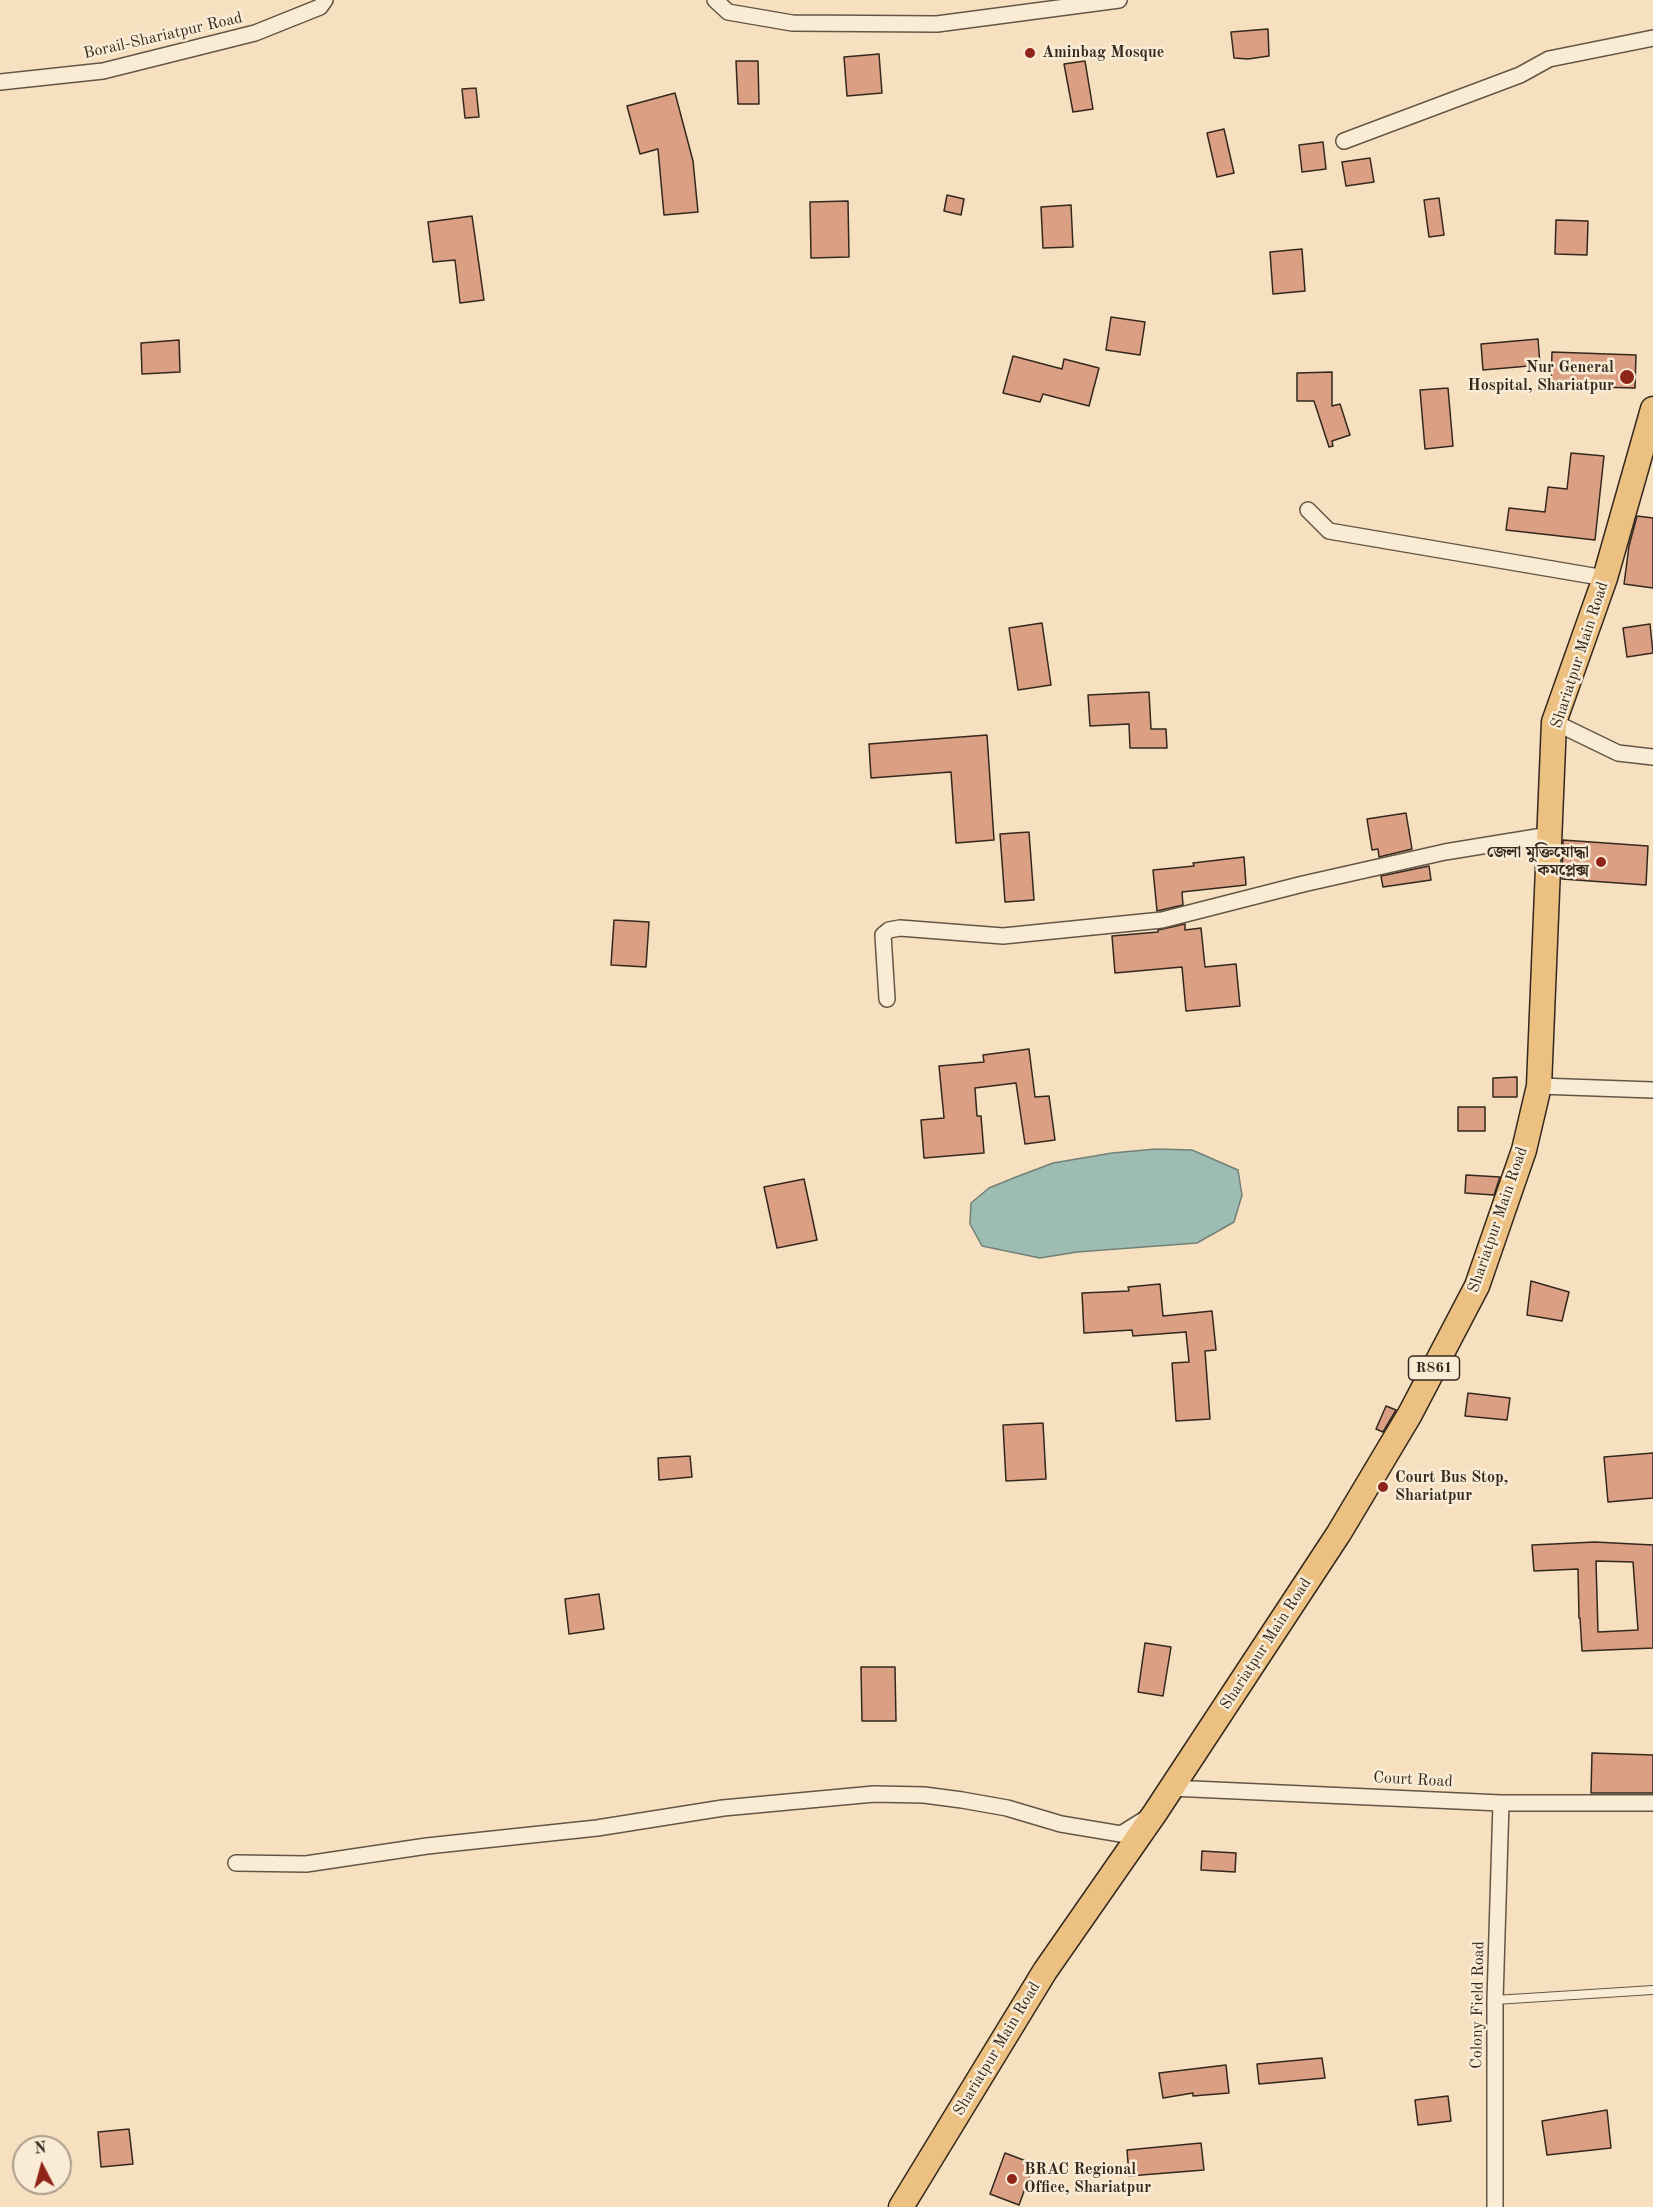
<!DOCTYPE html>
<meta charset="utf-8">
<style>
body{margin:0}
#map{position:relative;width:1653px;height:2207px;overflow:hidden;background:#f7e0bf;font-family:"Old Standard TT",serif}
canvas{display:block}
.north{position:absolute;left:12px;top:2135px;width:60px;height:60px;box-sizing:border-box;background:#faebd5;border:2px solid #aa9d8c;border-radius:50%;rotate:354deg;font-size:16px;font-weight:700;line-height:24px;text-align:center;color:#32281e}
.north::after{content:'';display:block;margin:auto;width:21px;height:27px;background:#8f2418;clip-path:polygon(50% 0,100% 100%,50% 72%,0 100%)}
</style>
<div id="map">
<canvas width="1653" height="2207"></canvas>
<div class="north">N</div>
</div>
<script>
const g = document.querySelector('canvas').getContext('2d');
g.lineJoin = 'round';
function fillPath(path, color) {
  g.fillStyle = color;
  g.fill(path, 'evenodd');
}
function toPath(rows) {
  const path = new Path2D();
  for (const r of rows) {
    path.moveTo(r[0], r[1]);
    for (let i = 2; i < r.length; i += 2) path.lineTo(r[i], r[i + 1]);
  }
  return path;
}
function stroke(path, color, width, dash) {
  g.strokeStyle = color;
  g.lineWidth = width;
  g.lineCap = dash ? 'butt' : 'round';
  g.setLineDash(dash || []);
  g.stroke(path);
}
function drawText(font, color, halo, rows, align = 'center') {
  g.font = font + ' "Old Standard TT","Noto Serif Bengali",serif';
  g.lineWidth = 5;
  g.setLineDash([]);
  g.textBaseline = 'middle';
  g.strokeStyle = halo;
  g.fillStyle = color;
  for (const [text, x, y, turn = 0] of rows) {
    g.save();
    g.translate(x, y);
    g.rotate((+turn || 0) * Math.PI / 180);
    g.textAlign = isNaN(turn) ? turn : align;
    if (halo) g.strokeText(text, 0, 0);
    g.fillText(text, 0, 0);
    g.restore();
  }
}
const water = toPath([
 [1156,1149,1192,1150,1238,1170,1242,1195,1234,1222,1197,1243,1077,1252,1040,1258,982,1246,970,1224,971,1203,989,1188,1016,1177,1053,1163,1112,1153,1156,1149]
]);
fillPath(water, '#9dbdb2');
stroke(water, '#728177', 1.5);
const building = toPath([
 [1268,29,1269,56,1248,59,1234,58,1231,32,1268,29],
 [879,54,882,93,847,96,844,57,879,54],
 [736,61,758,61,759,104,738,104,736,61],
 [1085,61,1093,109,1073,112,1064,64,1085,61],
 [476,88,479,117,465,118,462,89,476,88],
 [675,93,693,161,698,212,664,215,658,149,640,154,627,106,675,93],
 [1224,129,1234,173,1217,177,1207,133,1224,129],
 [1323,142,1326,169,1302,172,1299,145,1323,142],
 [1370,158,1374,182,1346,186,1342,162,1370,158],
 [947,195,964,199,961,215,944,211,947,195],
 [1439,198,1444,235,1429,237,1424,200,1439,198],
 [848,201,849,257,811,258,810,202,848,201],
 [1071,205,1073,247,1043,248,1041,207,1071,205],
 [472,216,484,300,460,303,455,260,433,262,428,222,472,216],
 [1556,220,1588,221,1587,255,1555,254,1556,220],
 [1302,249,1305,291,1273,294,1270,252,1302,249],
 [1111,317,1145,322,1140,355,1106,350,1111,317],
 [1538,339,1540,365,1483,370,1481,344,1538,339],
 [179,340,180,372,142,374,141,343,179,340],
 [1552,352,1636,355,1635,388,1551,386,1552,352],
 [1013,356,1062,369,1064,359,1099,368,1089,406,1043,394,1040,402,1003,393,1013,356],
 [1332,372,1332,406,1340,404,1350,435,1332,441,1333,446,1329,447,1314,401,1297,401,1297,373,1332,372],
 [1448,388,1453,446,1425,449,1420,390,1448,388],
 [1571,453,1604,456,1595,540,1506,530,1509,508,1545,512,1548,487,1567,489,1571,453],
 [1637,516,1653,518,1653,588,1624,584,1629,546,1637,516],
 [1042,623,1051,685,1018,690,1009,628,1042,623],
 [1650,624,1653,653,1627,657,1623,628,1650,624],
 [1149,692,1151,729,1166,729,1167,748,1130,748,1129,724,1090,726,1088,695,1149,692],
 [987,735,994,840,956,843,951,772,871,778,869,744,987,735],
 [1406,813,1412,849,1379,857,1378,849,1372,850,1367,819,1406,813],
 [1029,832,1034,900,1005,902,1000,834,1029,832],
 [1563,840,1648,846,1646,885,1562,879,1563,840],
 [1244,857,1246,885,1182,892,1183,905,1157,911,1153,870,1194,866,1193,863,1244,857],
 [1429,866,1431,880,1383,887,1381,876,1429,866],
 [614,920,649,922,646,967,611,965,614,920],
 [1185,924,1185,930,1201,928,1205,967,1236,964,1240,1006,1186,1011,1182,967,1115,973,1112,936,1158,932,1158,930,1185,924],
 [1029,1049,1035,1097,1049,1096,1055,1140,1025,1144,1016,1083,975,1088,977,1116,981,1116,984,1153,924,1158,921,1120,944,1118,939,1066,984,1062,983,1055,1029,1049],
 [1517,1077,1517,1097,1493,1097,1493,1078,1517,1077],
 [1458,1107,1485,1107,1485,1131,1458,1131,1458,1107],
 [1466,1175,1500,1177,1494,1195,1465,1193,1466,1175],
 [804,1179,817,1240,777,1248,764,1187,804,1179],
 [1531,1281,1569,1292,1562,1321,1527,1315,1531,1281],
 [1160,1284,1163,1316,1212,1311,1216,1350,1205,1351,1210,1419,1176,1421,1172,1363,1189,1362,1186,1332,1133,1336,1132,1330,1084,1333,1082,1293,1129,1291,1128,1287,1160,1284],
 [1468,1393,1510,1398,1507,1420,1465,1416,1468,1393],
 [1386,1406,1396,1410,1383,1432,1376,1429,1386,1406],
 [1043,1423,1046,1479,1006,1481,1003,1425,1043,1423],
 [1653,1453,1653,1498,1608,1502,1604,1457,1653,1453],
 [690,1456,692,1477,659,1480,658,1458,690,1456],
 [1595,1542,1653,1545,1653,1648,1582,1651,1580,1618,1579,1618,1578,1569,1534,1571,1532,1545,1595,1542],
 [1596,1561,1633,1562,1638,1630,1598,1632,1596,1561],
 [599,1594,604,1629,569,1634,565,1599,599,1594],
 [1145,1643,1171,1647,1163,1696,1138,1692,1145,1643],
 [861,1667,895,1667,896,1721,862,1721,861,1667],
 [1592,1753,1653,1755,1653,1793,1591,1793,1592,1753],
 [1202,1851,1236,1853,1235,1872,1201,1870,1202,1851],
 [1322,2058,1325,2078,1259,2084,1257,2064,1322,2058],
 [1226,2065,1229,2093,1193,2096,1193,2093,1163,2098,1159,2073,1226,2065],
 [1448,2096,1451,2121,1418,2125,1415,2100,1448,2096],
 [1607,2110,1611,2148,1547,2155,1542,2121,1607,2110],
 [129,2129,133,2164,101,2167,98,2132,129,2129],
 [1201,2143,1204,2170,1129,2176,1127,2150,1201,2143],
 [1005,2153,1034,2164,1019,2205,990,2194,1005,2153]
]);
fillPath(building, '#db9f84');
stroke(building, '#32281e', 1.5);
const service = toPath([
 [1495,2000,1653,1990]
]);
const minor = toPath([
 [715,0,728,12,792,23,937,24,1119,0],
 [0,82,103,71,255,33,320,7,325,0],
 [1344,141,1520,75,1549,59,1653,38],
 [1308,510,1329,531,1605,578],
 [1554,722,1618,753,1653,757],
 [887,999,883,935,889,930,900,928,1003,936,1162,920,1303,884,1445,852,1549,835],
 [1539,1086,1653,1090],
 [1171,1788,1501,1803,1653,1803],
 [236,1863,306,1864,427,1846,597,1828,723,1808,874,1794,924,1795,962,1800,1007,1808,1061,1824,1121,1834,1145,1819],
 [1495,2207,1495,2000,1501,1803]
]);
const primary = toPath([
 [901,2207,1045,1971,1155,1813,1339,1533,1410,1414,1477,1286,1524,1150,1539,1086,1554,722,1605,578,1653,409]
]);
stroke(service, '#635646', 10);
stroke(minor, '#635646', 18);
stroke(primary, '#32281e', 27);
stroke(service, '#faebd5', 8);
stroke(minor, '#faebd5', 15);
stroke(primary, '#ecc080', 24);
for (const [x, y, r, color] of [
 [1030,53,6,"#8f2418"],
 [1627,377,8,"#8f2418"],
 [1601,862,6,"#8f2418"],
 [1383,1487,6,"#8f2418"],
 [1012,2179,6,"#8f2418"]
]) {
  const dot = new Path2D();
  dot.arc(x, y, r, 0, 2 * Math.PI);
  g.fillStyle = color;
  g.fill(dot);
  stroke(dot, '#faebd5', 2);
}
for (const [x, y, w] of [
 [1434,1368,51]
]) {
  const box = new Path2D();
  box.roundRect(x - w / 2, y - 12, w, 24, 4.5);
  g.fillStyle = '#faebd5';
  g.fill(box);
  stroke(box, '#32281e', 1.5);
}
drawText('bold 15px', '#32281e', null, [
 ["R861",1434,1368]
]);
drawText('16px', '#32281e', '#faebd5', [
 ["Borail-Shariatpur Road",163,36,-13],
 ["Shariatpur Main Road",1580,655,-72],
 ["Shariatpur Main Road",1498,1220,-71],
 ["Shariatpur Main Road",1266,1644,-57],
 ["Court Road",1413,1780,3],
 ["Colony Field Road",1478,2005,-89],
 ["Shariatpur Main Road",997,2049,-59]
]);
drawText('bold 16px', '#32281e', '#faebd5', [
 ["Aminbag Mosque",1042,53],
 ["Nur General",1614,368,"right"],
 ["Hospital, Shariatpur",1614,386,"right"],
 ["জেলা মুক্তিযোদ্ধা",1589,853,"right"],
 ["কমপ্লেক্স",1589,871,"right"],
 ["Court Bus Stop,",1395,1478],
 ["Shariatpur",1395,1496],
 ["BRAC Regional",1024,2170],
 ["Office, Shariatpur",1024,2188]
], 'left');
</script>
